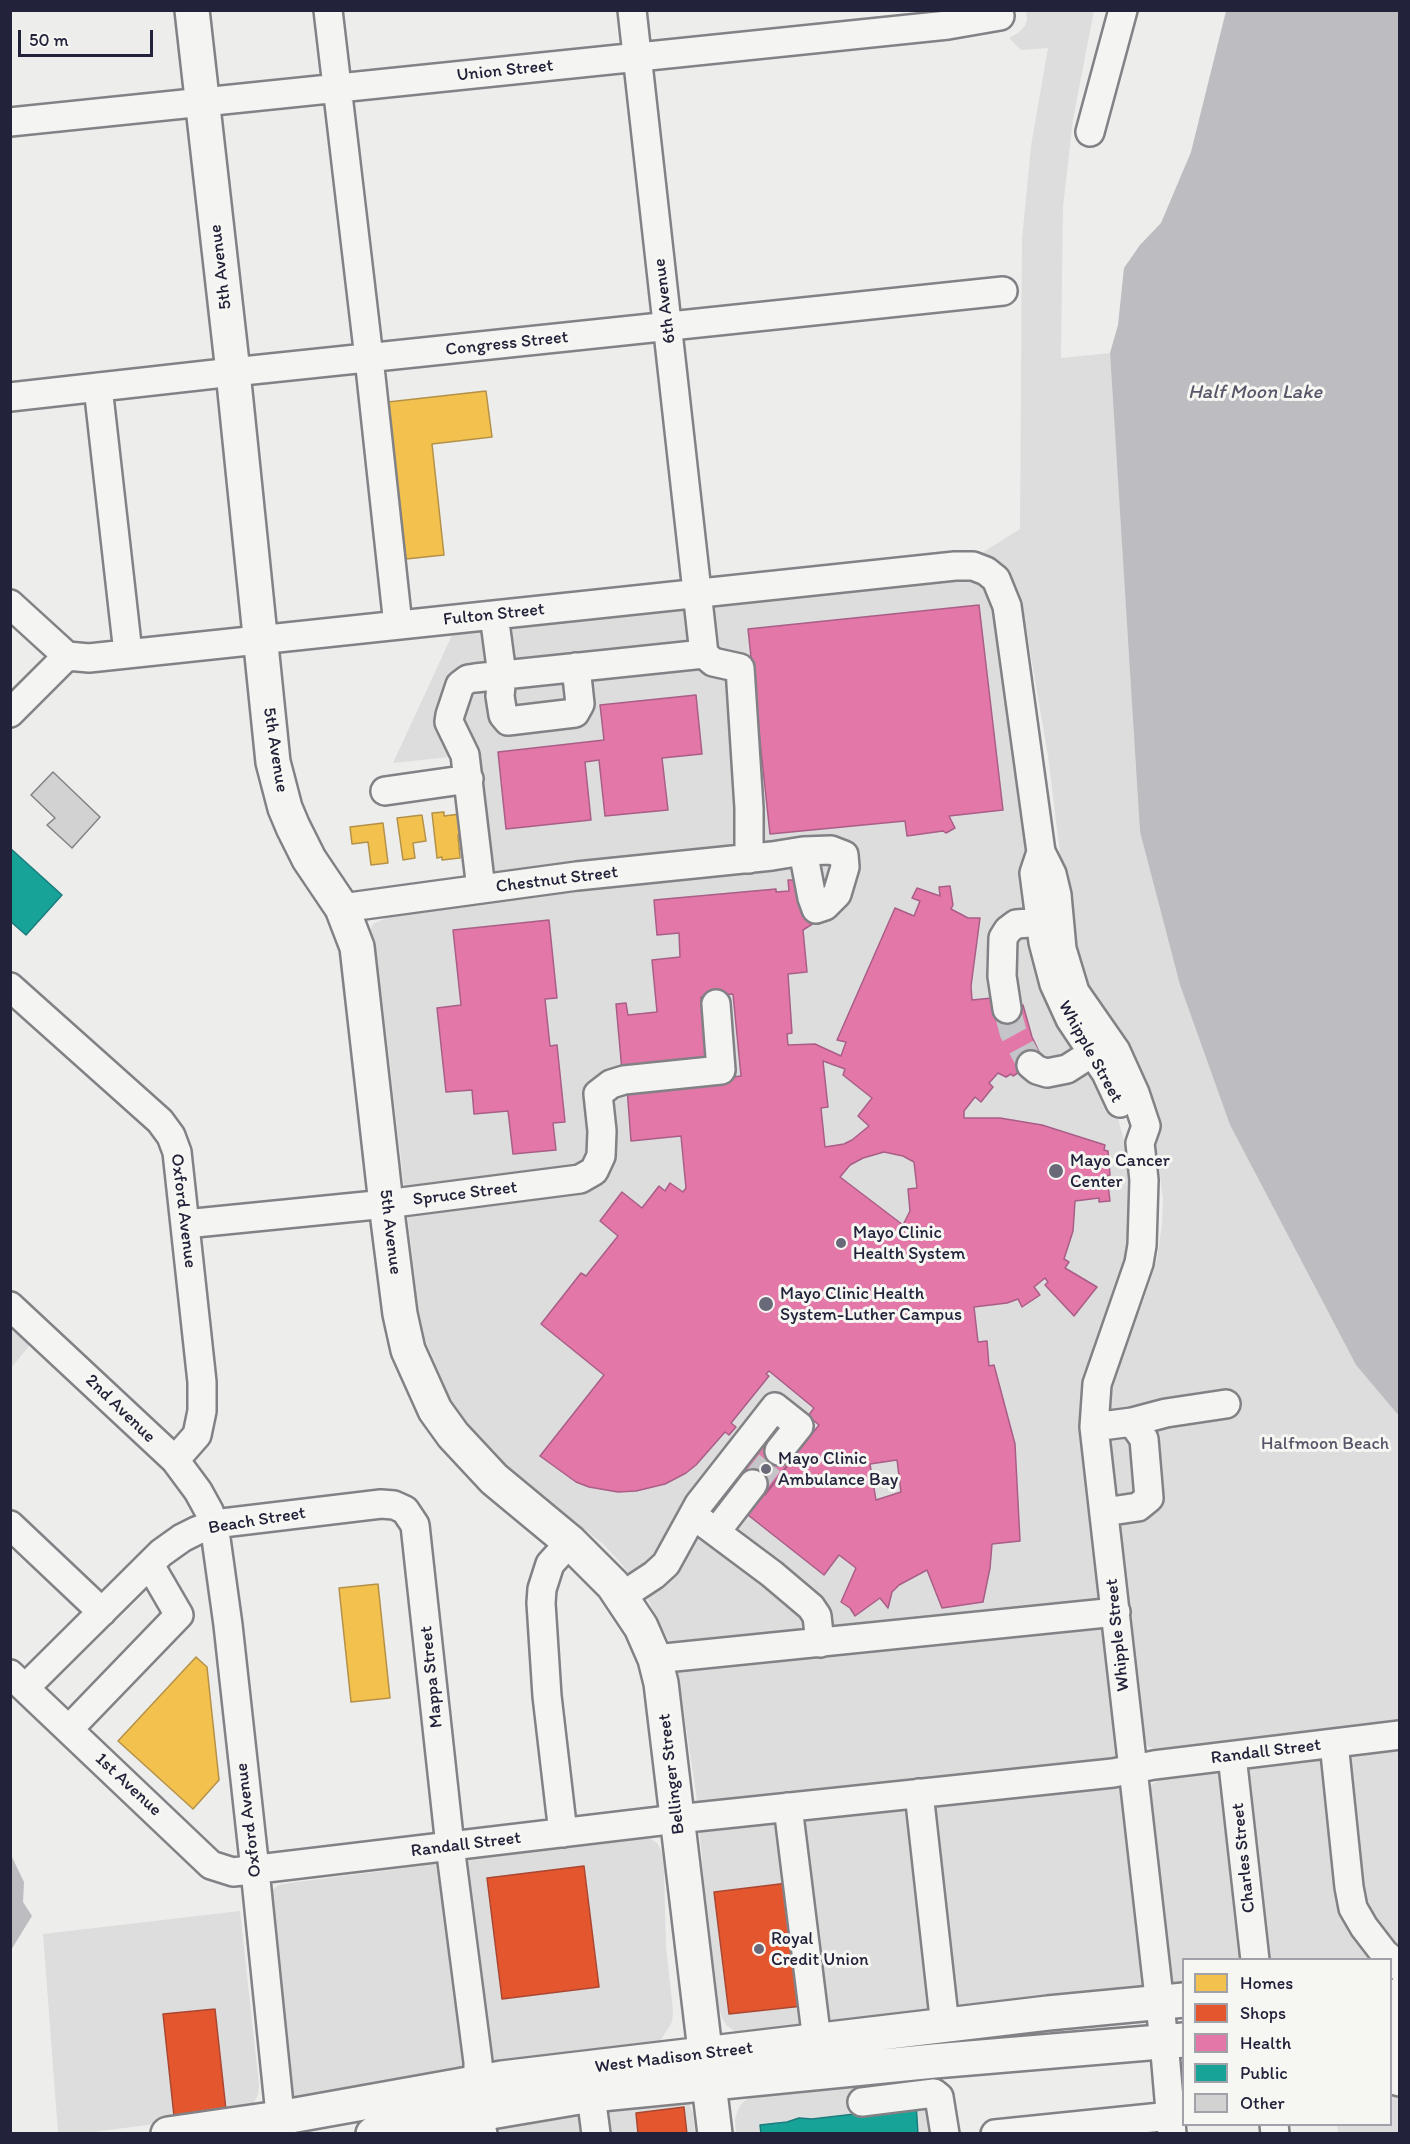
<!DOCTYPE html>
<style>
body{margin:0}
#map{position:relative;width:1410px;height:2144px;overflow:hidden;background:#ededec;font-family:Itim,sans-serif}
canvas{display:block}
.frame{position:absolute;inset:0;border:12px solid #22223b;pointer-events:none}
.legend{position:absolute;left:1182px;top:1958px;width:210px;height:168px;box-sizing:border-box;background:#f6f6f2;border:2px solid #a1a1a9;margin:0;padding:8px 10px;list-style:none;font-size:18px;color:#22223b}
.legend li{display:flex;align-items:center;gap:12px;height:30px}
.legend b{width:30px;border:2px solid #a1a1a9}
.scale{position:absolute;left:18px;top:30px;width:135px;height:27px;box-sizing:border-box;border:3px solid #22223b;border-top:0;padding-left:8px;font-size:18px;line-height:21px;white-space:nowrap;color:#22223b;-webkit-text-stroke:4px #f6f6f2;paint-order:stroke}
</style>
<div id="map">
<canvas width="1410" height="2144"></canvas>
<div class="frame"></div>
<ul class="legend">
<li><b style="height:16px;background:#f2c14e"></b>Homes</li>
<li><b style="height:16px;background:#e4572e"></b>Shops</li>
<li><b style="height:16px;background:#e377a8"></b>Health</li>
<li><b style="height:16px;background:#17a398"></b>Public</li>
<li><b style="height:16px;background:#d2d2d3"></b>Other</li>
</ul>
<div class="scale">50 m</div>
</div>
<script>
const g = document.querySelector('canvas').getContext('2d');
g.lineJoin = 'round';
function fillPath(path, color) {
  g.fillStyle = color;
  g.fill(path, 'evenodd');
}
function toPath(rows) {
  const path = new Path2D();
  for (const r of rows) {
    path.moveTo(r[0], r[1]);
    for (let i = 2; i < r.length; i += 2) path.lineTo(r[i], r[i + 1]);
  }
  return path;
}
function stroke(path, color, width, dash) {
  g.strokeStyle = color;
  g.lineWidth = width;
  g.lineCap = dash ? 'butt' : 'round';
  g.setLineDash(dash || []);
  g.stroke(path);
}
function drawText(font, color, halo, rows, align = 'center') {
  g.font = font + ' Itim,sans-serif';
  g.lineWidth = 6;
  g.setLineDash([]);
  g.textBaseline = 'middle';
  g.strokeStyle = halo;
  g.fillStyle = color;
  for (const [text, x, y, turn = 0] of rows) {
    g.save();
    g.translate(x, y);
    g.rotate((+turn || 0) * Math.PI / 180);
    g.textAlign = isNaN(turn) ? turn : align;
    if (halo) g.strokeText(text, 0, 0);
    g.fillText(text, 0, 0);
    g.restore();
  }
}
fillPath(toPath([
 [1026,11,1094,11,1073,119,1063,207,1061,358,1110,353,1140,832,1180,985,1230,1125,1356,1365,1399,1416,1399,1724,1160,1751,1149,1747,1143,1740,1108,1418,1110,1383,1117,1361,1130,1336,1145,1296,1157,1259,1162,1224,1163,1199,1152,1118,1093,1005,1071,944,1048,756,1026,627,1016,587,1009,577,977,556,1020,529,1022,239,1031,146,1048,48,1021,50,1009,38,1018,33,1025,26,1027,20],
 [959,579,969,579,980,583,992,592,1031,891,1113,1100,1129,1159,1132,1187,1128,1255,1110,1315,1090,1360,1086,1386,1145,1984,1142,1989,741,2035,727,2026,722,2018,719,2008,704,1881,696,1793,681,1693,669,1641,648,1600,621,1563,603,1544,511,1470,477,1435,452,1404,426,1342,419,1314,382,998,369,933,373,924,391,916,475,905,459,756,393,763,453,633],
 [10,1306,40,1333,11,1368,10,1368],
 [1399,1746,1399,2024,1391,2020,1390,1960,1184,1960,1183,1990,1172,1985,1170,1982,1149,1787,1161,1778],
 [641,1838,651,1839,658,1844,662,1853,664,1869,666,1946,673,2011,672,2022,659,2043,301,2102,295,2098,292,2091,284,2040,271,1897,272,1890,279,1885,289,1883],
 [240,1911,259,2085,258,2095,253,2104,246,2110,238,2113,86,2133,58,2133,43,1934],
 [919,2077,926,2094,930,2133,736,2133,735,2119,738,2110,742,2103,756,2092],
 [1391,2088,1399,2092,1399,2133,1338,2133,1337,2125,1390,2124],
 [682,2100,689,2104,693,2113,695,2133,436,2134,546,2116]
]), '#ddd');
fillPath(toPath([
 [1226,11,1399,11,1399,1416,1356,1365,1230,1125,1180,985,1140,832,1110,353,1118,325,1124,268,1140,245,1161,223,1191,152],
 [10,1853,24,1882,23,1902,32,1916,11,1950]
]), '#bcbcc1');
const homes = toPath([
 [486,391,492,437,432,444,444,555,406,559,388,402,486,391],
 [444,812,444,816,460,814,462,834,458,835,460,858,442,860,442,857,437,858,432,813,444,812],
 [422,815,426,841,413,843,415,858,403,860,397,818,422,815],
 [383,823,388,863,371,865,368,842,352,844,350,827,383,823],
 [378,1584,390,1698,351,1702,339,1588,378,1584],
 [196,1657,207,1667,219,1780,193,1809,118,1741,196,1657]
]);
fillPath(homes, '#f2c14e');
stroke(homes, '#b49148', 1.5);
const shops = toPath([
 [584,1866,599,1987,502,1999,487,1878,584,1866],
 [788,1883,803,2006,729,2014,714,1892,788,1883],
 [215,2009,226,2110,174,2116,163,2014,215,2009],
 [684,2107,687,2134,638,2134,636,2113,684,2107]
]);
fillPath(shops, '#e4572e');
stroke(shops, '#aa4732', 1.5);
const health = toPath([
 [979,605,1003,810,949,816,955,828,946,833,943,831,907,836,905,821,770,834,748,629,979,605],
 [696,695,702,754,662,758,668,810,605,816,599,760,585,762,591,820,506,829,498,752,604,740,600,705,696,695],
 [788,880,802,880,817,921,803,930,807,972,788,974,792,1033,787,1034,788,1045,815,1044,841,1056,846,1042,837,1040,895,908,914,916,920,901,912,898,917,888,940,896,939,887,950,886,953,905,951,909,968,918,980,918,971,986,972,1000,992,998,995,1012,1023,1005,1032,1037,1042,1058,1013,1076,1011,1074,1006,1077,998,1073,989,1083,993,1087,981,1102,975,1097,964,1111,964,1118,1000,1118,1042,1125,1105,1145,1104,1150,1108,1151,1110,1175,1107,1176,1110,1201,1099,1202,1099,1198,1075,1201,1073,1231,1064,1259,1069,1262,1065,1268,1097,1287,1074,1316,1045,1285,1048,1282,1045,1278,1034,1287,1040,1295,1022,1307,1018,1299,1007,1303,974,1307,978,1342,987,1341,989,1366,994,1365,1015,1444,1020,1541,992,1544,990,1568,983,1602,942,1608,927,1570,899,1585,892,1592,888,1608,880,1598,855,1616,850,1608,841,1602,856,1568,839,1555,824,1575,748,1515,819,1425,808,1416,814,1408,769,1371,766,1374,769,1376,731,1423,736,1427,729,1435,725,1432,696,1465,686,1473,665,1484,636,1491,618,1492,589,1487,576,1482,540,1456,604,1375,541,1324,581,1273,586,1276,618,1236,600,1221,622,1192,642,1208,659,1186,665,1191,670,1183,683,1192,686,1188,681,1136,631,1141,627,1088,741,1076,733,994,701,997,707,1061,622,1071,616,1004,626,1003,628,1015,657,1012,652,960,680,957,679,933,657,935,654,900,776,889,776,892,789,891,788,880],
 [823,1061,845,1069,843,1075,872,1098,858,1116,869,1126,852,1140,844,1144,825,1147,821,1108,828,1107,823,1061],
 [884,1152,903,1156,914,1162,917,1188,908,1189,910,1211,903,1225,840,1177,850,1165,863,1158,884,1152],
 [897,1460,901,1492,876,1500,870,1464,897,1460],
 [549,920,557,998,545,999,550,1046,557,1045,565,1122,553,1123,556,1150,513,1154,508,1111,474,1114,472,1090,446,1092,437,1008,461,1005,453,930,549,920],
 [766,1440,791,1462,765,1495,741,1475,766,1440]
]);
fillPath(health, '#e377a8');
stroke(health, '#a95e87', 1.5);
const public = toPath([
 [10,848,62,895,26,935,10,921,10,848],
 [916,2103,918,2134,761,2134,760,2125,787,2122,799,2118,812,2119,855,2114,854,2110,916,2103]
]);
fillPath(public, '#17a398');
stroke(public, '#1a7c7c', 1.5);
const building = toPath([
 [53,772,100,817,72,848,47,825,55,818,31,795,53,772]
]);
fillPath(building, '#d2d2d3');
stroke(building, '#828286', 1.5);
stroke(toPath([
 [1007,1009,1013,1032,1031,1065],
 [753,1484,779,1451]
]), '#c4c4c9', 27, [27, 14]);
const minor = toPath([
 [328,10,369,358,398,625],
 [632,10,704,654,713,662,740,668,749,808,749,859],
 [10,122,948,25,1000,16],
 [1090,132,1123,10],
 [98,387,128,653],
 [10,397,233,372,1003,291],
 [10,604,67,656],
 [494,615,502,675,500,696,503,715,508,721,575,713,580,704,576,667],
 [10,713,67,656,89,658,955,566,973,566,986,571,996,579,1007,606,1041,852,1052,874,1057,895,1062,949,1075,992,1116,1051,1135,1093,1146,1126,1140,1143,1144,1180,1142,1245,1139,1263,1097,1384,1094,1427,1164,2041,1172,2134],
 [385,791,469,779],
 [1041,852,1034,873,1043,942,1054,984,1070,1019,1106,1073,1120,1103],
 [481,889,465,755,449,722,450,715,460,685,468,679,475,678,704,654],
 [342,908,577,876,772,856,803,851,831,850,844,855,845,867,837,894,825,906,816,909,812,898,803,851],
 [10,987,160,1121,171,1136,177,1152,202,1382,202,1411,197,1435,175,1460],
 [1007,1009,1002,976,1003,938,1008,930,1016,924,1057,921],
 [1031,1065,1037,1070,1047,1073,1067,1069,1092,1053,1103,1040],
 [185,1224,386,1204,580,1179,594,1171,601,1156,602,1131,598,1094,611,1084,624,1080,721,1070,716,1004],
 [10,1306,175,1460,198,1491,209,1511,214,1524,228,1625,255,1870,282,2134],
 [1132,1422,1166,1413,1226,1404],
 [1094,1427,1132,1422,1144,1439,1149,1498,1138,1507,1104,1512],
 [693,1515,772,1574,811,1607,817,1616,820,1643],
 [10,1525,102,1612],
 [716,1532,753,1484],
 [622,1596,654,1575,666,1564,699,1504,775,1407,799,1426,779,1451],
 [655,1659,1116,1612],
 [10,1674,211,1865,233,1872,677,1819,1113,1773,1154,1765,1400,1735],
 [25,1688,161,1553,182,1538,196,1531,214,1524,381,1504,394,1505,405,1510,415,1525,450,1846,478,2062,478,2114,483,2134],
 [69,1729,179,1615,150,1565],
 [1334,1743,1349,1887,1353,1908,1364,1927,1384,1953,1400,1967],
 [1232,1756,1255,1960],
 [919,1793,945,2026],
 [788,1807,817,2041],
 [563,1833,547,1696,541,1603,542,1589,550,1564,570,1542],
 [1390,2010,1400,1991],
 [1390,2068,1400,2044],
 [591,2095,596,2134],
 [862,2102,934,2093,939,2097,945,2134],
 [1274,2124,1275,2134],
 [995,2134,1171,2116]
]);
const major = toPath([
 [192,10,233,372,273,762,285,808,293,827,309,859,342,908,357,947,386,1204,400,1314,408,1350,435,1410,453,1435,494,1479,570,1542,613,1585,641,1627,655,1659,661,1683,715,2134],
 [1390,2033,1400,2036],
 [1390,2076,1400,2079],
 [168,2134,279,2118,502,2078,1048,2013,1184,2000],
 [373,2134,478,2114,591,2095,934,2061,1184,2040]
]);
stroke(minor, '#828286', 32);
stroke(major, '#828286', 38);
stroke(minor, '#f4f4f2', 27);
stroke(major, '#f4f4f2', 33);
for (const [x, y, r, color] of [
 [1056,1171,8,"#696979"],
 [841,1243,6,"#696979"],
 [766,1304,8,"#696979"],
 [766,1469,6,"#696979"],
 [759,1949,6,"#696979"]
]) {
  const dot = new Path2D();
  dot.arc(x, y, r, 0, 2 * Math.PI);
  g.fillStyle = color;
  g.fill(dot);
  stroke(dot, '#f6f6f2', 2);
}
drawText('18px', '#22223b', '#f6f6f2', [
 ["Union Street",505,71,-6],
 ["5th Avenue",221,267,-97],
 ["6th Avenue",665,301,-97],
 ["Congress Street",507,344,-6],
 ["Fulton Street",494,615,-6],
 ["5th Avenue",275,750,81],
 ["Chestnut Street",557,880,-7],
 ["Whipple Street",1090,1052,61],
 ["Spruce Street",465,1194,-7],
 ["Oxford Avenue",183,1211,83],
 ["5th Avenue",390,1232,83],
 ["2nd Avenue",120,1409,44],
 ["Beach Street",257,1521,-9],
 ["Whipple Street",1118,1635,-96],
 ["Mappa Street",432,1677,-96],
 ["Randall Street",1266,1752,-7],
 ["Bellinger Street",672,1774,-97],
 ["1st Avenue",128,1785,43],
 ["Oxford Avenue",249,1820,-97],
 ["Randall Street",466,1845,-7],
 ["Charles Street",1244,1858,-96],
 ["West Madison Street",674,2058,-7]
]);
drawText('18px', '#22223b', '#f6f6f2', [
 ["Mayo Cancer",1070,1161],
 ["Center",1070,1182],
 ["Mayo Clinic",853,1233],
 ["Health System",853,1254],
 ["Mayo Clinic Health",780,1294],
 ["System-Luther Campus",780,1315],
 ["Mayo Clinic",778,1459],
 ["Ambulance Bay",778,1480],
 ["Royal",771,1939],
 ["Credit Union",771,1960]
], 'left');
drawText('18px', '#565668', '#f6f6f2', [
 ["Halfmoon Beach",1325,1444]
]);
drawText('italic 20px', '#575769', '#f6f6f2', [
 ["Half Moon Lake",1255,393]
]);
</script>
